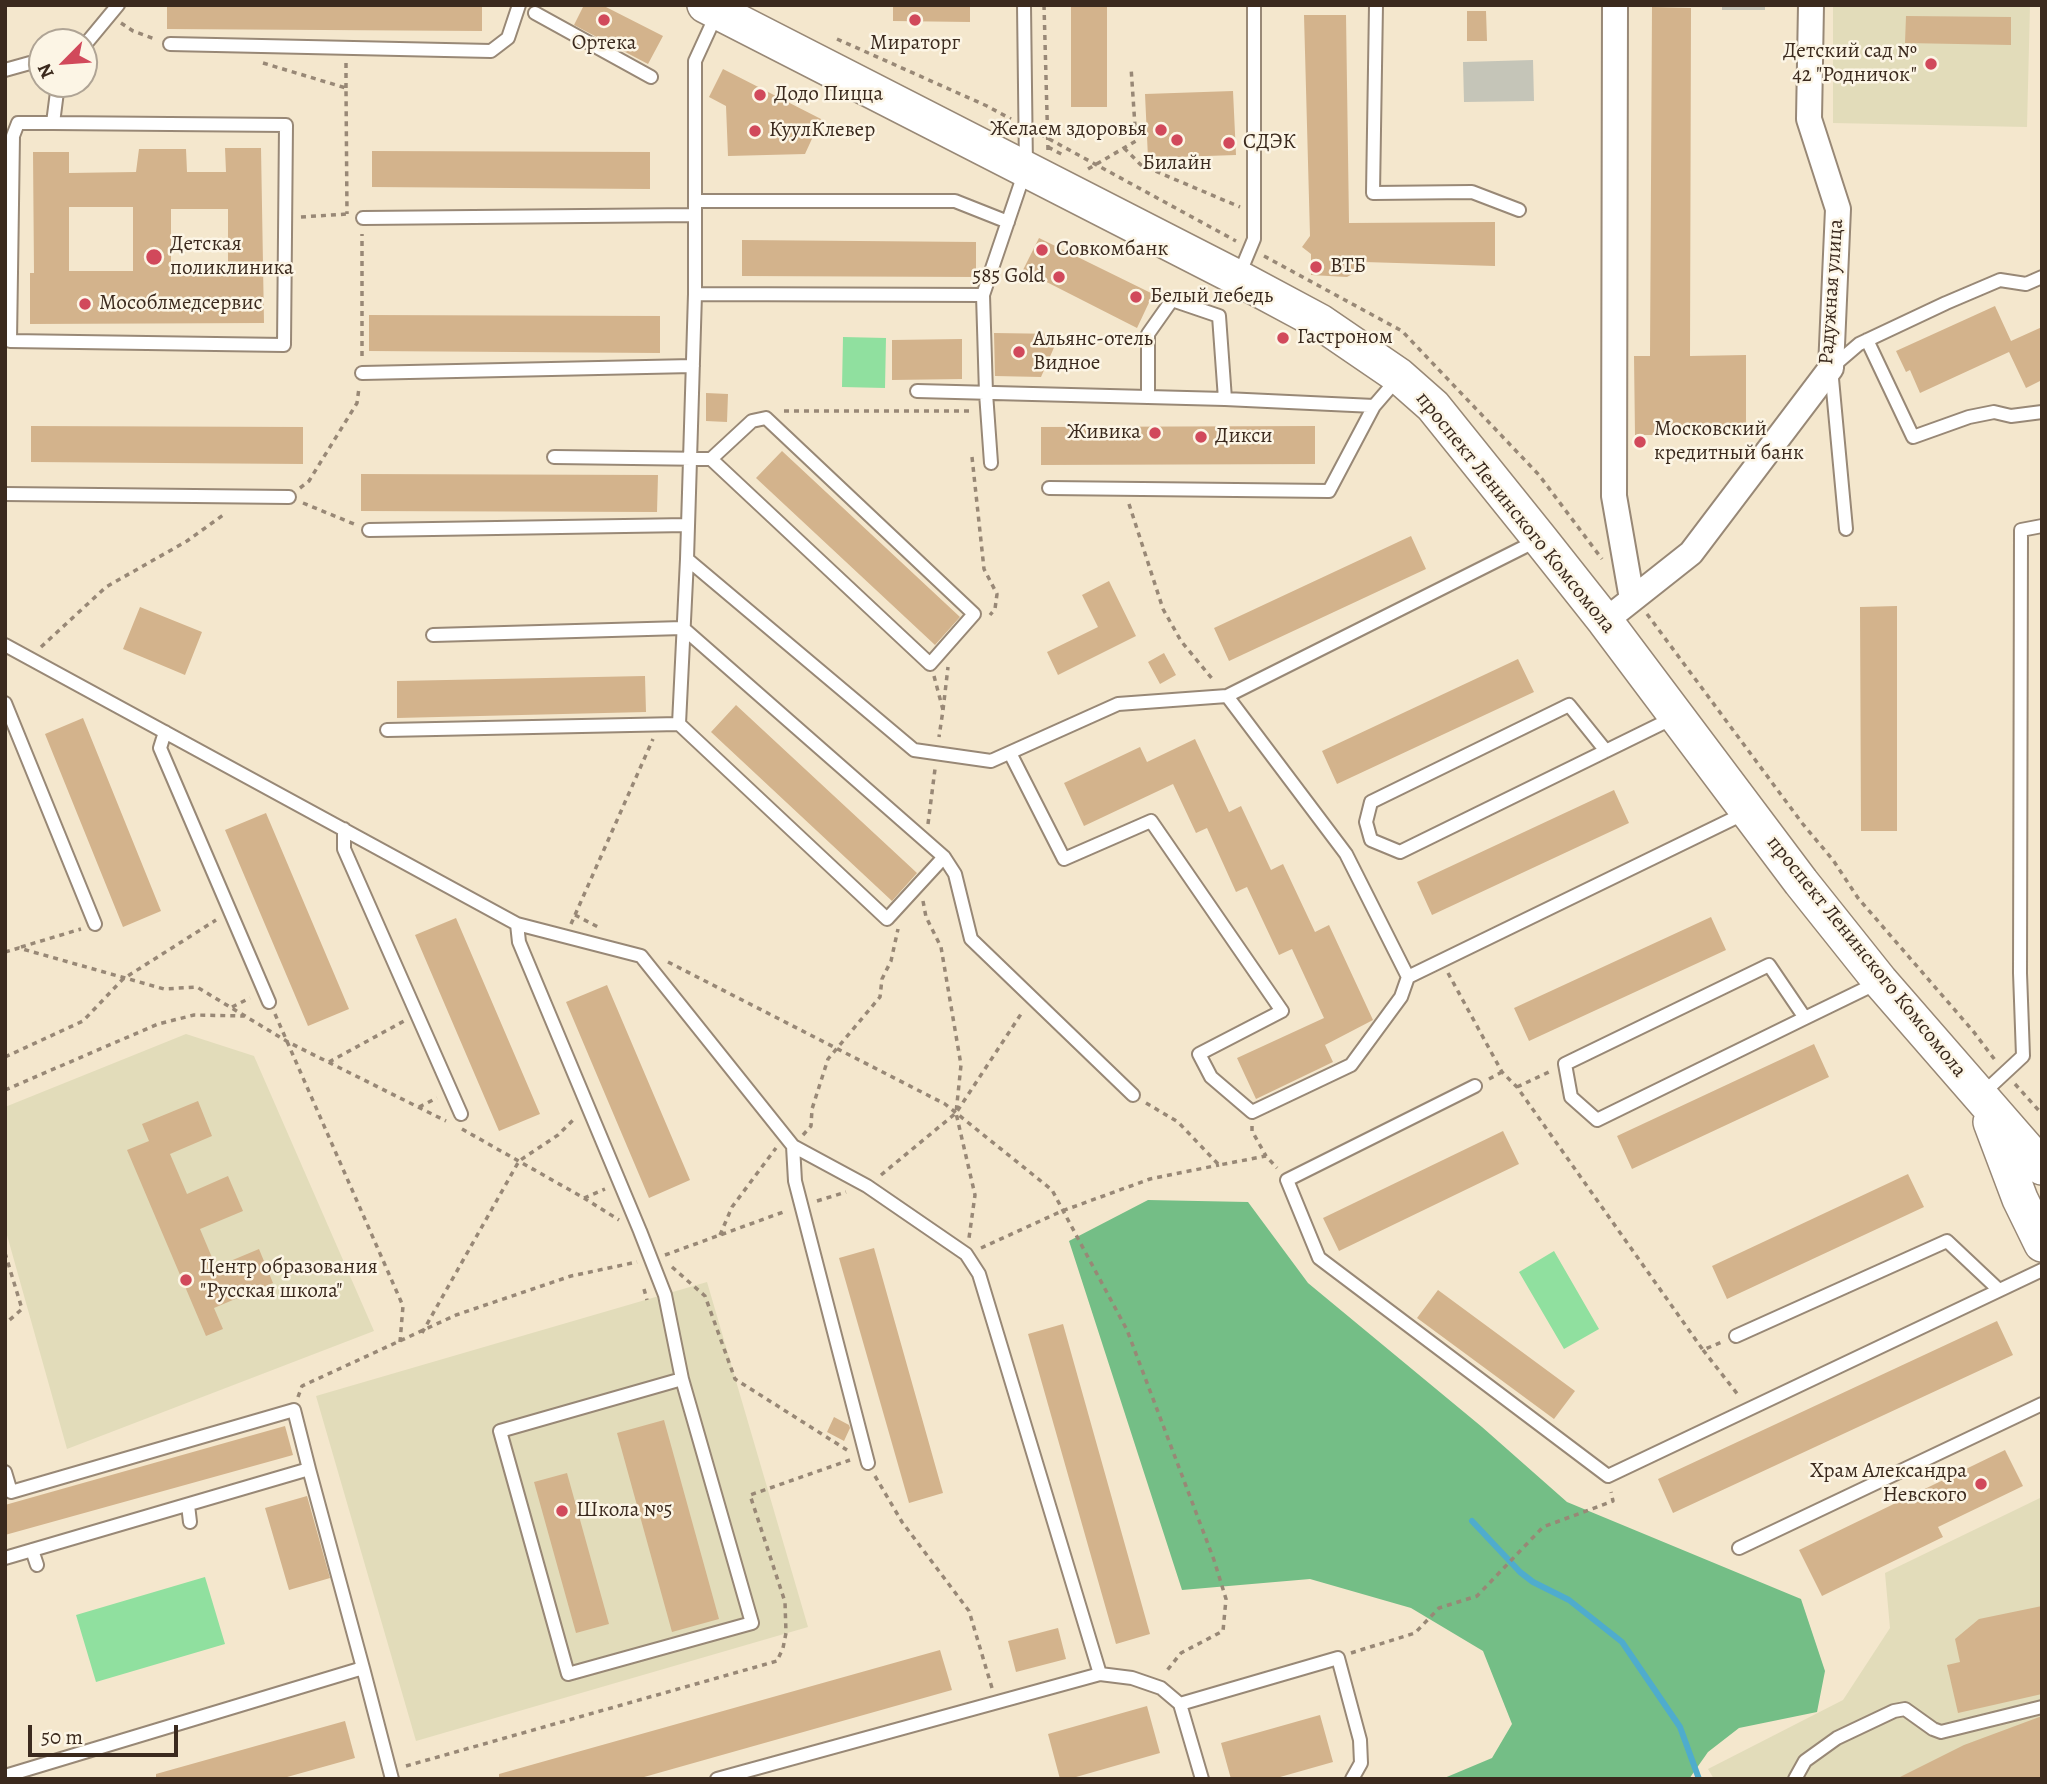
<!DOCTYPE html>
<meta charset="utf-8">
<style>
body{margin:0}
#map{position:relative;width:2047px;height:1784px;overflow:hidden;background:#f4e7cd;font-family:Alegreya,serif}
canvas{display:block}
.frame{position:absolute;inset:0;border:7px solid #3b2a1e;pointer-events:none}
.north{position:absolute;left:28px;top:28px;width:70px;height:70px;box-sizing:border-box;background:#fcf5e5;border:2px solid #afa495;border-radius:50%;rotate:245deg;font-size:19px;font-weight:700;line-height:28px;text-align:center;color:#3b2a1e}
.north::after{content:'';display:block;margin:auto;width:24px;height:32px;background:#d1495b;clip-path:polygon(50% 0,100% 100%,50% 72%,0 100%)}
.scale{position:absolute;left:28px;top:1725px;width:150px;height:32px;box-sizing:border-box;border:4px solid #3b2a1e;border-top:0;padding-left:9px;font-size:21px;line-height:24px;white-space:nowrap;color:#3b2a1e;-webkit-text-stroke:5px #fcf5e5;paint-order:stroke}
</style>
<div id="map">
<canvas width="2047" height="1784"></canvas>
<div class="frame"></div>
<div class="north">N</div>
<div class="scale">50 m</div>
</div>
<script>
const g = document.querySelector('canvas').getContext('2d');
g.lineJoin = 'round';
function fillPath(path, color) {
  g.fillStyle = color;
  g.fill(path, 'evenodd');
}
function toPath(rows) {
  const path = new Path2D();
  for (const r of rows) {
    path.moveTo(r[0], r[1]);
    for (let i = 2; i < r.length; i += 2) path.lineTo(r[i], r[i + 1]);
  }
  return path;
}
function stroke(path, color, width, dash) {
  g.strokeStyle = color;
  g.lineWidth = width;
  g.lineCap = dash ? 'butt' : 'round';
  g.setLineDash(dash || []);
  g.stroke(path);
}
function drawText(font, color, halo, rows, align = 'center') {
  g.font = font + ' Alegreya,serif';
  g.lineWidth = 5;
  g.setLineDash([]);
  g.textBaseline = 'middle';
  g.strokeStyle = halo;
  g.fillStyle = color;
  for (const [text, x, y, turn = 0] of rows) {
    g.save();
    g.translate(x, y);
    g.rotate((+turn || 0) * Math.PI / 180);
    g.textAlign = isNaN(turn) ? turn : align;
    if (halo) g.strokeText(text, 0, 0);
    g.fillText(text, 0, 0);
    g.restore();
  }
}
fillPath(toPath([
 [1833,5,2030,5,2027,127,1833,123],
 [186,1034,254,1056,374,1331,67,1449,5,1228,5,1107],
 [707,1282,808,1627,416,1741,316,1396],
 [2042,1497,2042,1779,1714,1779,1708,1769,1843,1700,1890,1628,1885,1573]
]), '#e2dcba');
fillPath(toPath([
 [1722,5,1765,5,1765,10,1722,10],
 [1533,60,1534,101,1464,102,1463,62]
]), '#c5c5b8');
fillPath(toPath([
 [843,337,886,338,885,388,842,387],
 [1554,1251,1599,1329,1564,1349,1519,1272],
 [205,1577,225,1644,96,1682,76,1615]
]), '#90e09f');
fillPath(toPath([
 [1148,1200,1248,1202,1308,1283,1482,1427,1567,1502,1801,1599,1825,1671,1817,1712,1739,1728,1708,1752,1689,1779,1442,1779,1492,1758,1512,1724,1483,1651,1411,1608,1310,1579,1182,1590,1069,1241]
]), '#74be86');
stroke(toPath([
 [1472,1521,1520,1572,1533,1582,1569,1600,1622,1642,1680,1727,1699,1779]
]), '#4faccd', 6);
fillPath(toPath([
 [167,5,482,5,482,31,167,29],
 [584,5,602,5,663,36,648,64,574,25],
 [893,5,970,5,970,22,893,21],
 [1071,5,1107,5,1107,107,1071,107],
 [1652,7,1691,8,1690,356,1746,355,1746,435,1635,435,1634,356,1650,356],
 [1467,11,1486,11,1487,41,1467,41],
 [1304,15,1346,15,1349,223,1495,222,1495,266,1364,262,1356,272,1347,277,1311,275,1311,254,1302,247,1310,236],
 [1906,16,2011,17,2011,45,1905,43],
 [723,69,821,119,805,154,728,156,726,106,709,97],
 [1233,91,1236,155,1148,158,1145,94],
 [225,148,261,148,264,323,30,324,30,273,34,273,33,152,69,152,69,173,136,172,139,149,186,149,187,172,226,172],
 [69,207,133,207,133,271,69,271],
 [171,209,228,209,228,272,171,272],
 [372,151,650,152,650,189,372,187],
 [1039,238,1153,294,1137,328,1023,270],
 [742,240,976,242,976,277,742,276],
 [1995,306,2011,341,2042,327,2042,380,2026,388,2009,352,1920,393,1910,370,1906,372,1896,351],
 [369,315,660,316,660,353,369,351],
 [994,333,1060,334,1041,377,995,376],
 [962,339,962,379,892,380,892,340],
 [706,393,728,394,727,422,706,421],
 [31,426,303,427,303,464,31,462],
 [1315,426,1315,464,1041,465,1041,427],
 [782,451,960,617,935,645,756,478],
 [361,474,658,475,657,512,361,511],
 [1411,536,1426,569,1229,661,1214,628],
 [1109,581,1136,636,1058,675,1047,652,1098,627,1082,595],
 [1897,606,1897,831,1861,831,1860,607],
 [140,607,202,632,185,675,123,649],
 [1164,653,1176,675,1160,684,1148,662],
 [1518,659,1534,692,1337,784,1322,751],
 [645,676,646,712,397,718,397,681],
 [736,705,917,873,892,901,711,732],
 [83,718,161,911,123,927,45,734],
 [1195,739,1229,812,1241,806,1271,870,1283,864,1315,932,1329,925,1373,1020,1325,1045,1333,1062,1256,1099,1237,1058,1324,1018,1292,949,1279,955,1247,887,1236,892,1207,828,1196,833,1173,784,1084,826,1064,783,1140,747,1147,762],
 [1614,790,1629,823,1432,915,1417,882],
 [266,813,349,1009,308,1026,225,830],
 [1711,917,1726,950,1529,1041,1514,1008],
 [456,918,540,1114,499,1131,415,935],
 [607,985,690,1180,649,1198,566,1002],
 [1814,1044,1829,1077,1632,1169,1617,1136],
 [198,1101,212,1136,170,1154,187,1194,228,1176,243,1211,200,1229,216,1267,259,1249,273,1283,214,1308,223,1329,206,1336,127,1150,149,1141,142,1124],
 [1503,1131,1519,1164,1339,1251,1323,1218],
 [1908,1174,1924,1207,1727,1299,1712,1266],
 [874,1248,943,1493,909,1503,839,1258],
 [1438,1290,1575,1391,1554,1419,1417,1318],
 [1997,1321,2013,1355,1673,1513,1658,1479],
 [1063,1324,1150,1634,1116,1644,1028,1334],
 [834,1417,849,1425,850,1428,844,1441,827,1432],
 [664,1420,719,1619,672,1632,617,1433],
 [285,1426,293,1455,5,1535,5,1505],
 [2005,1450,2023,1486,1938,1527,1943,1537,1822,1596,1799,1550],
 [567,1473,609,1624,576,1633,534,1482],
 [307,1496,330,1578,289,1590,265,1508],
 [2042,1606,2042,1694,1958,1713,1947,1665,1960,1662,1955,1639,1979,1619],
 [1058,1628,1066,1659,1016,1672,1008,1641],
 [940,1650,952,1690,637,1779,499,1779,499,1774],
 [1147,1706,1160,1753,1069,1779,1060,1779,1048,1734],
 [1320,1715,1333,1762,1273,1779,1231,1779,1221,1743],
 [2042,1716,2042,1779,1896,1779,1964,1745],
 [345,1721,355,1758,280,1779,156,1779,156,1774]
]), '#d3b38c');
const lane = toPath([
 [1376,5,1373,193,1472,192,1519,210],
 [535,13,651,77],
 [717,13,695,61,695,294,687,559,679,724,887,919,944,857],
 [170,44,491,51,508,38,519,5],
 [84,46,118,5],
 [5,70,30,63,42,66],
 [53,123,18,123,13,136,10,341,284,345,286,125,53,123,58,84],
 [695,201,955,201,1008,222],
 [363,218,695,215],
 [1239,275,1254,239,1254,5],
 [695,294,983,295],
 [1867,340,1913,437,1969,417,1994,412,2011,416,2042,412],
 [362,373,693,366],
 [917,391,1225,399,1219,316,1172,300,1148,334,1148,396],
 [1225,399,1374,406],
 [554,457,711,459,752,421,766,418,974,614,930,664,711,459],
 [991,463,986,393,983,295,1026,168,1024,5],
 [1049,488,1329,491,1374,406,1399,377],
 [5,494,289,497],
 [1846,529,1831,368,1859,344,1946,303,2000,280,2026,284,2042,277],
 [369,530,688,525],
 [687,559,914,750,991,761,1118,704,1227,696,1346,854,1408,977,1745,813],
 [433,635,683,628,944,857,955,874,971,939,1133,1095],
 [5,645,517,924,641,956,793,1146,867,1186,966,1254,979,1274,1100,1674],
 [1227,696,1536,541],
 [5,703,95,924],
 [387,730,679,724],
 [165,732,160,748,269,1002],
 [1606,751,1569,705,1371,802,1366,822,1371,840,1400,852,1673,718],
 [1010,753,1064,859,1151,821,1282,1011,1199,1054,1211,1077,1252,1112,1351,1065,1401,997,1408,977],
 [344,829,344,849,461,1114],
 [517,924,519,942,640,1231,665,1295,682,1379,752,1623,568,1674,500,1431,682,1379],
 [1805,1018,1769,965,1565,1064,1571,1097,1597,1120,1805,1018,1877,983],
 [1475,1086,1287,1180,1319,1258,1608,1476,2042,1270],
 [1980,1096,2023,1056,2020,973,2021,530,2042,526],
 [793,1146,795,1181,868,1463],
 [1736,1336,1947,1241,1999,1290],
 [5,1472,11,1492,294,1410,309,1469],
 [188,1505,190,1522],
 [1739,1548,2042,1404],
 [32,1550,37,1565],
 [5,1558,309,1469,363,1668],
 [1180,1704,1338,1658,1360,1740,1361,1763,1352,1779],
 [5,1776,363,1668,392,1779],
 [717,1779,1100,1674,1132,1678,1161,1688,1180,1704,1202,1779],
 [1795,1779,1805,1761,1837,1738,1894,1711,1905,1709,1933,1729,1941,1732,2042,1707]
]);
const street = toPath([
 [1615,5,1614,496,1632,599],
 [1605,621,1691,553,1831,368,1838,209,1809,119,1811,5]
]);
const secondary = toPath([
 [705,5,1238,278,1320,322,1399,376,1433,406,1540,539,1605,621,1801,882,1880,981,2042,1167],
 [1991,1122,2020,1199,2042,1244]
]);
stroke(lane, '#988876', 16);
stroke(street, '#988876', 28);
stroke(secondary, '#988876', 38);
stroke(toPath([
 [1044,5,1048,150],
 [121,23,133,31,155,39],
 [837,39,987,106,1011,119],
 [263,63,346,88,347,214],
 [346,88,346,62],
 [1040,134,1236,241],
 [1048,147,1063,155],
 [1124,148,1141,165,1240,207],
 [1088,169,1136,141,1131,67],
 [301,217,347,214],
 [1264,256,1402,331,1539,475,1602,559],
 [362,356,362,234],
 [784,411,972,411],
 [972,457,984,569,997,594,995,609,990,615],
 [300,488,309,481,357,403,359,388],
 [303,503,354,524],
 [1129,504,1163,609,1181,641,1214,681],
 [1647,614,1802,823,1833,860,1858,898,1973,1031,1995,1060],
 [41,647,106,587,187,541,226,513],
 [934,676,943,710,939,737],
 [943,710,948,667],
 [928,824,935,769],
 [923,901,926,917,941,947,961,1065,956,1113,975,1195,969,1238],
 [575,915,598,927],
 [571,924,653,739],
 [21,947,81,929],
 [5,952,19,948,164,989,197,987,288,1042,446,1121],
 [668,962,945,1104,1052,1190,1127,1330,1214,1560,1226,1599,1223,1631,1181,1653,1165,1673],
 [1448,973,1502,1072,1517,1087,1703,1350,1724,1341],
 [232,1007,250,998],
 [275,1014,403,1306,400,1342],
 [5,1057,83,1021,123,979,216,920],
 [329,1062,404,1021],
 [1489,1079,1502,1072],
 [2015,1084,2042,1114],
 [1517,1087,1551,1071],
 [5,1090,158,1024,194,1015,244,1016],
 [1146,1103,1178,1122,1219,1165,1266,1156,1277,1168],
 [419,1107,437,1098],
 [1252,1126,1252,1131,1266,1156],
 [462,1129,584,1198,619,1220],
 [803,1135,811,1126,812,1109,828,1059,880,997,882,979,891,961,898,929],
 [881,1175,956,1113,1023,1011],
 [584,1198,605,1189],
 [817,1201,846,1192],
 [720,1235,732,1207,776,1148],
 [981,1248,1062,1211,1150,1179,1219,1165],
 [5,1253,22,1309,5,1324],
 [665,1255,786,1211],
 [672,1267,705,1296,735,1379,847,1450],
 [644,1289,647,1300],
 [422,1333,519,1161,558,1135,575,1118],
 [1703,1350,1739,1396],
 [298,1397,302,1386,456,1315,571,1276,637,1262],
 [875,1476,902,1522,969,1611,992,1688],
 [1351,1653,1415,1633,1439,1608,1477,1596,1543,1527,1613,1501,1611,1492],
 [406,1766,777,1661,783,1648,786,1633,785,1602,750,1495,850,1460]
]), '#988876', 3.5, [5, 5]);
stroke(lane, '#fff', 12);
stroke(street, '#fff', 24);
stroke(secondary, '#fff', 35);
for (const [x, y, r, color] of [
 [604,20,7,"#d1495b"],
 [915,20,7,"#d1495b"],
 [1931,64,7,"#d1495b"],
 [760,95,7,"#d1495b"],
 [1161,130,7,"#d1495b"],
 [755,131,7,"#d1495b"],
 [1177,140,7,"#d1495b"],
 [1229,143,7,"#d1495b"],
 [1042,250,7,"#d1495b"],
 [154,257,9,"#d1495b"],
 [1316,267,7,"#d1495b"],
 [1059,277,7,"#d1495b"],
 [1136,297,7,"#d1495b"],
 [85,304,7,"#d1495b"],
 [1283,338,7,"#d1495b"],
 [1019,352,7,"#d1495b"],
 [1155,433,7,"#d1495b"],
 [1201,437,7,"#d1495b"],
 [1640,442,7,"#d1495b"],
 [186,1280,7,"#d1495b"],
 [1981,1484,7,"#d1495b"],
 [562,1511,7,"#d1495b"]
]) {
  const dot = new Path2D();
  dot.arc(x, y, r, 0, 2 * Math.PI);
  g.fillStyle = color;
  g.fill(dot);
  stroke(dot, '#fcf5e5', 2.5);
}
drawText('21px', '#3b2a1e', '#fcf5e5', [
 ["Ортека",604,44,"center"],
 ["Мираторг",915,44,"center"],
 ["Детский сад №",1917,52,"right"],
 ["42 \"Родничок\"",1917,76,"right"],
 ["Додо Пицца",774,95],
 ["Желаем здоровья",1147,130,"right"],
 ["КуулКлевер",769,131],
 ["СДЭК",1243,143],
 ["Билайн",1177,164,"center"],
 ["Детская",170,245],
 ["поликлиника",170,269],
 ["Совкомбанк",1056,250],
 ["ВТБ",1330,267],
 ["585 Gold",1045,277,"right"],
 ["Белый лебедь",1150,297],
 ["Мособлмедсервис",99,304],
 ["Гастроном",1297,338],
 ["Альянс-отель",1033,340],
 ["Видное",1033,364],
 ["Московский",1654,430],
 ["кредитный банк",1654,454],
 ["Живика",1141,433,"right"],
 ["Дикси",1215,437],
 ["Центр образования",200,1268],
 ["\"Русская школа\"",200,1292],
 ["Храм Александра",1967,1472,"right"],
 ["Невского",1967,1496,"right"],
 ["Школа №5",576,1511]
], 'left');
drawText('21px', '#3b2a1e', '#fcf5e5', [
 ["Радужная улица",1832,292,-86],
 ["проспект Ленинского Комсомола",1515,513,51],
 ["проспект Ленинского Комсомола",1866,957,51]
]);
</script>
